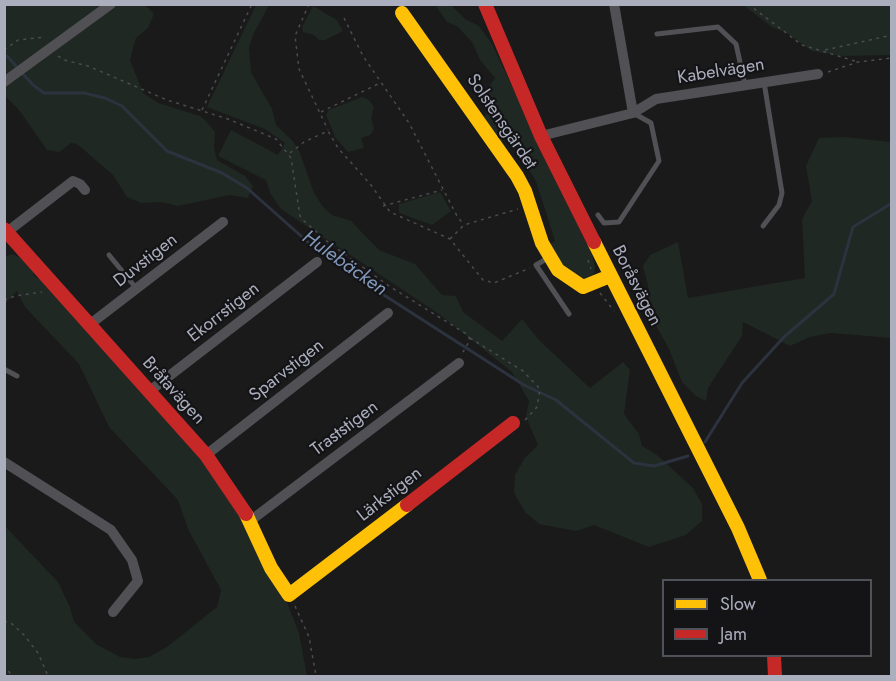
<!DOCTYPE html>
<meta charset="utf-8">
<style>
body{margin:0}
#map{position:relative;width:896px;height:681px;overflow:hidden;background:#1a1a1b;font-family:Jost,sans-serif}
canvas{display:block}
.frame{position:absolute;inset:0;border:6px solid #abaebc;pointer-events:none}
.legend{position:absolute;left:662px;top:579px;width:210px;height:78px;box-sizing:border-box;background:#141417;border:2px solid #505259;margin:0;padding:8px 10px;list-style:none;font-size:18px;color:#abaebc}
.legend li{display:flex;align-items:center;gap:12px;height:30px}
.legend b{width:30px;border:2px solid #505259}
</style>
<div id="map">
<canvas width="896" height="681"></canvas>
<div class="frame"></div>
<ul class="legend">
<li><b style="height:8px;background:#ffc107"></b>Slow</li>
<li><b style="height:8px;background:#c62828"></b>Jam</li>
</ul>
</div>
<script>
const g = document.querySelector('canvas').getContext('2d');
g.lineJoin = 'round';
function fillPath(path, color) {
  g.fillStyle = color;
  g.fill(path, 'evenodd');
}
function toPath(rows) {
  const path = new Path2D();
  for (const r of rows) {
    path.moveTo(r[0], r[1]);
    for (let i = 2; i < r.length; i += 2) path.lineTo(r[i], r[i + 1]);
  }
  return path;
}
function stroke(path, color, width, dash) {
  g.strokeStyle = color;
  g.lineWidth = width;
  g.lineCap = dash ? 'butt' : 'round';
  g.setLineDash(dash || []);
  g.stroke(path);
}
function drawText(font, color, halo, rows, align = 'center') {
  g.font = font + ' Jost,sans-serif';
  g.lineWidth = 4.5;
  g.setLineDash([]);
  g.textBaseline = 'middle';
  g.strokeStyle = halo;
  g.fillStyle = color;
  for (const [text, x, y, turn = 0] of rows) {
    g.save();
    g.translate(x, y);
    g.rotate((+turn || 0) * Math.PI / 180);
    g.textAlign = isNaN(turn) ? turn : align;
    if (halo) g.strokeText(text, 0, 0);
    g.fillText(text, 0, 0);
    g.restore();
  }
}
fillPath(toPath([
 [4,5,145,5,154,14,148,28,136,38,130,60,143,93,158,103,200,116,206,121,215,132,214,148,217,160,245,176,253,186,248,198,229,195,178,206,161,202,141,203,127,197,113,175,77,144,71,143,59,152,47,150,19,110,5,96],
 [256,5,269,5,253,35,249,48,251,72,272,109,276,125,293,141,300,153,314,193,324,208,332,215,351,221,379,250,415,264,442,295,456,296,463,312,502,341,522,319,539,340,590,388,623,362,630,370,624,414,639,434,642,446,657,455,693,488,702,504,702,521,686,535,649,547,594,525,576,531,539,524,525,512,514,493,515,475,524,459,538,445,526,417,529,401,512,372,439,314,281,209,270,193,266,180,218,156,231,130,278,155,285,143,265,129,207,107],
 [435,5,451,5,465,19,479,26,492,44,592,255,595,267,593,277,587,281,569,274,549,245,555,241,536,181,508,138,500,142,483,117,491,110,483,95,495,78,480,60,472,42,457,26,447,22],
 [743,5,891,5,891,55,842,56,812,51,787,33,772,27],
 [313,6,337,20,343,31,325,40,319,40,314,35,303,32,302,27],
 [362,97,369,100,374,107,371,118,374,129,370,135,361,138,364,148,348,152,335,137,326,115,329,110],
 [844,137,891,142,891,338,831,333,810,337,790,346,743,322,742,336,708,388,706,401,696,396,682,382,669,349,648,311,649,290,643,266,650,255,678,242,688,298,805,278,802,219,812,201,806,166,819,138],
 [440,192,451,211,432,225,399,213,399,204],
 [12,254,24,259,32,265,34,276,46,282,201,457,244,518,288,605,299,633,307,676,5,676,4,525,58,582,70,607,74,622,96,644,120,657,134,659,149,657,167,647,217,607,221,590,188,529,178,500,109,427,79,364,25,307,17,291,5,304,5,257]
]), '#1f2822');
stroke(toPath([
 [7,56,33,85,44,93,84,93,105,98,122,106,167,151,222,173,247,188,309,243,373,288,524,385,556,400,634,463,654,466,688,456],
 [705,442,742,383,784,337,834,294,853,227,892,203]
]), '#2c333e', 3);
stroke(toPath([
 [309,4,295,36,299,69,328,130],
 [748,4,802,45,858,62],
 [344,18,363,56,409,123,457,216,464,225],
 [4,50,18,40,45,37],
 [825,50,892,35],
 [58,56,64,60,88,66,167,100,228,119,276,139,291,158,300,216,303,220,328,242,389,286,468,335,470,340,463,352],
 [828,72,858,62,892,58],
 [202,110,252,4],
 [321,112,380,83],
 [290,153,304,142,328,131,338,148,371,185,390,212,450,239,483,280,494,283,530,268],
 [383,206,442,190],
 [450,239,464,225,518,209],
 [322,253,328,242],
 [588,260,591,269],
 [600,293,614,311],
 [4,300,15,296,42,292],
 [470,338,523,371,540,389,537,407,525,420],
 [295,606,309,637,316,676],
 [4,621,11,623,24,635,38,653,48,676],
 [4,665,12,676]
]), '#4b4b50', 1.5, [3, 4.5]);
stroke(toPath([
 [657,34,718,27,736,44,745,85],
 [598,215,604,223,619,222,659,161,651,123,635,114],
 [763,226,779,205,782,193,764,82],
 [109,255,136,288],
 [548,258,536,265,569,314],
 [4,369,17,376]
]), '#505055', 5);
stroke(toPath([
 [614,4,633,113],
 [4,82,111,4],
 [541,136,633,113,656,99,818,74],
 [7,232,73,181,80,184,85,190],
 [89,325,223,222],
 [151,390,317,262],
 [206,455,388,313],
 [4,462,111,530,132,560,138,581,113,612],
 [250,521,459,363]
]), '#505055', 10);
stroke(toPath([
 [402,13,517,176,525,191,542,243,558,270,583,287,610,276],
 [594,242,738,528,760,580],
 [246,514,271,568,289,595,407,505]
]), '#ffc107', 14);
stroke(toPath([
 [485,4,541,136,594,242],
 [4,229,206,455,246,514],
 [407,505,513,423],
 [774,656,775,676]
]), '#c62828', 14);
drawText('18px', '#abaebc', '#141417', [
 ["Kabelvägen",721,72,-9],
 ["Solstensgärdet",501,122,56],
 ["Duvstigen",146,261,-38],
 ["Boråsvägen",636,286,63],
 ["Ekorrstigen",224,313,-38],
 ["Sparvstigen",287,371,-38],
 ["Bråtavägen",173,391,48],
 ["Traststigen",345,429,-37],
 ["Lärkstigen",390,495,-38]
]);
drawText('italic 20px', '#8096b9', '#141417', [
 ["Hulebäcken",344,264,35]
]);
</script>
